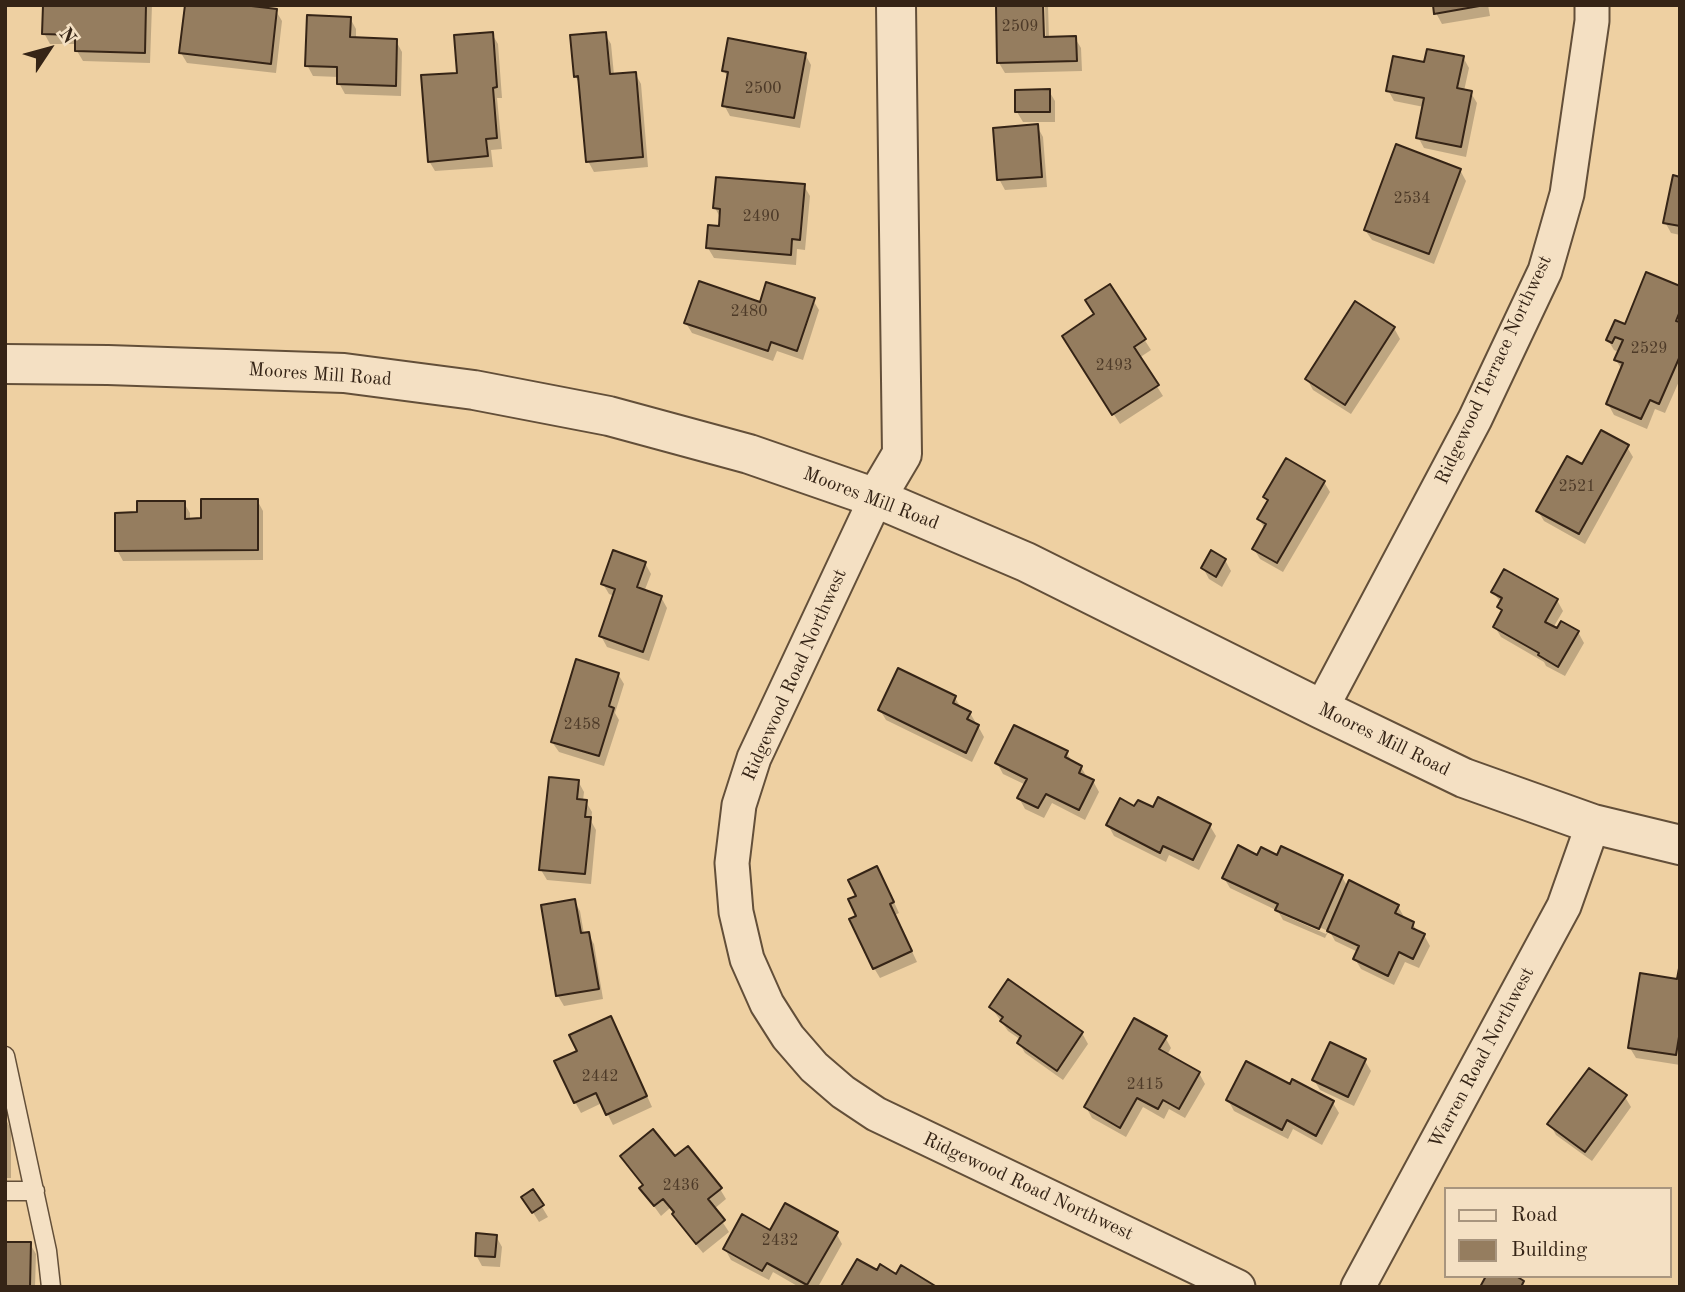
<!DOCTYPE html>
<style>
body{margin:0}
#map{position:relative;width:1685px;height:1292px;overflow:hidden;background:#eed0a2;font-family:"Old Standard TT",serif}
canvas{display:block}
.frame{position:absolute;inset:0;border:7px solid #352416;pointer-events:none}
.legend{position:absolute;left:1444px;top:1187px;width:228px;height:91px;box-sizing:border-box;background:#f4e0c3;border:2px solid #a8957e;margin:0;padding:9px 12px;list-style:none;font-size:21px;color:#352416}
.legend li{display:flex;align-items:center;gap:14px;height:35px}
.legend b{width:35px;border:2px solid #a8957e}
.north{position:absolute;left:14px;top:14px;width:70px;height:70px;-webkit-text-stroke:5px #f4e0c3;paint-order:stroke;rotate:54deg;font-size:19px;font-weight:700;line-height:28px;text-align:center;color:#352416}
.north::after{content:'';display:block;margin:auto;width:24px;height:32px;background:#352416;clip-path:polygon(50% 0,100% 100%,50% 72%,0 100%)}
</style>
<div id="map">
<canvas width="1685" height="1292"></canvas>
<div class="frame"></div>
<ul class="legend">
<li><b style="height:9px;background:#f4e0c3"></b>Road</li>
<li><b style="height:19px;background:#957d5f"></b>Building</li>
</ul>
<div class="north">N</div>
</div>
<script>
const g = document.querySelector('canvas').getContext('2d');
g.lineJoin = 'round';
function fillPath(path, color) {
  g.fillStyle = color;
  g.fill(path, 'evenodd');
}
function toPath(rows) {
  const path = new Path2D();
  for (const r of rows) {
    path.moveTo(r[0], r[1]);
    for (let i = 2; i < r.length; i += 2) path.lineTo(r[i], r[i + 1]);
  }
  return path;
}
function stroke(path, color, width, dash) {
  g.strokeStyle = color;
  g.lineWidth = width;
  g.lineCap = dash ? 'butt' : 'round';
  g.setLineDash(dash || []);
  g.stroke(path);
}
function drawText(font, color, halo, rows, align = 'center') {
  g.font = font + ' "Old Standard TT",serif';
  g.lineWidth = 6;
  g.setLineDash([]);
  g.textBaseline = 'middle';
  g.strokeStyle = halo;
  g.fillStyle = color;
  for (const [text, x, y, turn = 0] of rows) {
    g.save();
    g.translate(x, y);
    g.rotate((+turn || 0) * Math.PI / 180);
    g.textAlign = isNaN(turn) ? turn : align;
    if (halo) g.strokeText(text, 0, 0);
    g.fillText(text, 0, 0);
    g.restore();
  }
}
fillPath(toPath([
 [44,5,152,5,150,63,83,61,77,51,77,44,50,44,44,33],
 [1045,5,1048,5,1049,39,1075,38,1081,48,1082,71,1005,73,999,63,1046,46],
 [1434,5,1488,5,1490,16,1442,24,1436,13],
 [276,11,282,21,276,73,187,63,181,53],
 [350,18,356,29,356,39,396,41,402,52,401,96,345,94,339,83,339,77,313,76,307,65],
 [492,34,498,44,502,98,497,98,502,149,491,150,493,167,435,171,429,161,459,74],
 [605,34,611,44,614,75,635,73,641,84,648,167,594,172,588,161,581,86,575,76],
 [805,54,811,65,800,128,730,116,724,105,729,79,724,71],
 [1463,57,1469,68,1464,91,1471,93,1477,103,1466,157,1424,148,1418,137,1424,107,1394,101,1388,90,1426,64],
 [1017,91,1049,91,1055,101,1055,122,1023,122,1017,112],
 [1037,126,1043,137,1047,187,1005,190,999,179],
 [1460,170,1466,181,1434,264,1372,240,1365,230],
 [1680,178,1680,235,1671,233,1665,222],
 [804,186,810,196,805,250,797,249,796,265,714,258,708,248,720,228,721,219,715,208],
 [1110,286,1151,350,1139,358,1163,396,1120,424,1070,347,1096,315],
 [1680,288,1680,379,1665,413,1655,409,1647,429,1614,415,1608,404,1622,370,1616,360,1620,353,1614,350,1608,340],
 [813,300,819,310,803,360,777,351,773,361,692,333,686,323,761,304],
 [1394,328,1400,339,1351,414,1313,390,1307,379],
 [1627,447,1633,457,1585,544,1544,521,1538,511,1583,467],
 [1324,482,1330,492,1283,572,1260,559,1254,549,1265,529,1259,519,1268,502,1265,497],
 [257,500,263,511,263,560,123,561,117,550,138,514,184,503,190,513,190,520,203,520],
 [1225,560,1231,571,1222,587,1209,579,1203,568],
 [645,563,651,574,644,592,661,597,667,608,649,661,607,647,601,636,614,596,609,594,603,584],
 [1493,592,1557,600,1563,611,1553,628,1578,632,1584,643,1565,676,1546,666,1544,662,1501,637,1495,627,1502,612,1499,607,1501,603],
 [618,674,624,684,615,713,619,720,604,766,559,752,552,742],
 [955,698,962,709,970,713,976,723,975,725,978,726,984,737,972,762,886,720,880,710],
 [1067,753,1073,763,1081,767,1088,779,1093,781,1099,792,1085,820,1052,803,1044,818,1025,809,1019,798,1026,785,1003,774,997,763],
 [578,781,584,792,583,801,586,802,592,812,591,821,596,830,591,884,547,880,541,870],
 [1158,799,1210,826,1216,836,1199,870,1169,855,1166,862,1114,836,1108,825,1135,808,1154,809],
 [1258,857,1278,857,1342,877,1348,887,1398,906,1404,917,1403,919,1413,924,1418,933,1424,935,1430,946,1419,968,1405,962,1394,985,1361,969,1355,959,1358,952,1335,941,1329,930,1325,938,1283,920,1278,911,1230,888,1224,878],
 [1281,910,1328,931,1326,934,1281,914],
 [883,878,899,913,895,915,917,962,880,978,874,968,858,917],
 [574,901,580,911,584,934,588,934,594,944,603,999,564,1006,558,996],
 [1680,972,1680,1065,1636,1058,1630,1048,1678,981],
 [991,1007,1082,1033,1088,1044,1063,1080,1025,1053,1019,1043,1021,1040,1008,1031],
 [617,1029,652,1107,613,1125,602,1103,581,1113,575,1102,579,1052],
 [1165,1037,1171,1048,1167,1055,1199,1073,1205,1084,1185,1118,1169,1109,1164,1119,1143,1107,1126,1137,1092,1118,1086,1107],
 [1365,1061,1371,1071,1354,1106,1320,1090,1314,1080],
 [1291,1086,1333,1103,1339,1113,1322,1145,1293,1129,1288,1139,1234,1111,1228,1100],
 [1625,1097,1631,1107,1592,1161,1556,1135,1550,1124],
 [5,1118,11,1129,11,1178,5,1178],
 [622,1156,674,1159,720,1189,726,1199,714,1209,729,1232,703,1253,680,1225,670,1208,661,1216,648,1198,642,1188,644,1187],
 [533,1192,548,1217,539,1222,524,1198],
 [771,1233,836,1233,842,1244,818,1287,799,1287,773,1272,769,1280,731,1260,725,1249],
 [496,1236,502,1247,500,1267,482,1266,476,1255],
 [30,1244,36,1254,35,1287,5,1287]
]), '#0003');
const building = toPath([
 [43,5,146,5,145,53,75,51,75,35,42,34,43,5],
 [185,5,243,5,277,9,271,64,179,53,185,5],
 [996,5,1043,5,1044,37,1076,36,1077,61,997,63,996,5],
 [1433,5,1485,5,1434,14,1433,5],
 [307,15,351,17,350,37,397,39,396,86,337,84,337,67,305,66,307,15],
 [493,32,497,87,493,88,497,138,486,139,488,156,428,162,421,75,457,73,454,35,493,32],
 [606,32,610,74,636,72,643,157,586,162,578,76,574,77,570,35,606,32],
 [728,38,806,53,794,118,722,106,728,72,722,71,728,38],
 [1427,49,1464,56,1457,88,1472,91,1461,147,1416,138,1424,98,1386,91,1393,56,1424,62,1427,49],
 [1050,89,1050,112,1015,112,1015,90,1050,89],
 [1038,124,1042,177,997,180,993,128,1038,124],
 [1396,144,1461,169,1429,254,1364,230,1396,144],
 [1673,175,1680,177,1680,226,1663,223,1673,175],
 [716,177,805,184,800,240,792,239,791,255,706,248,708,225,719,226,720,209,713,208,716,177],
 [1646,272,1680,286,1680,311,1676,321,1680,322,1680,356,1659,404,1650,400,1641,419,1606,404,1623,363,1614,360,1623,340,1615,337,1612,343,1606,340,1615,320,1625,324,1646,272],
 [699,281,760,302,766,282,815,298,797,351,771,342,768,351,684,323,699,281],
 [1110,284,1146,339,1134,347,1159,385,1112,415,1062,336,1094,314,1085,300,1110,284],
 [1355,301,1395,327,1345,405,1305,379,1355,301],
 [1601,430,1629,445,1579,534,1536,511,1567,456,1582,464,1601,430],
 [1286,458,1325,481,1277,563,1252,549,1266,524,1257,519,1268,500,1263,497,1286,458],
 [201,499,258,499,258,550,115,551,115,513,137,512,137,501,185,501,185,519,201,518,201,499],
 [613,550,646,562,637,587,662,596,643,652,599,636,615,589,601,584,613,550],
 [1211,550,1226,559,1216,577,1201,568,1211,550],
 [1504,569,1558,599,1545,622,1557,628,1561,621,1579,631,1558,667,1538,655,1539,653,1493,627,1502,610,1497,607,1502,598,1491,592,1504,569],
 [576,659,619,673,609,706,614,708,599,756,551,742,576,659],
 [898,668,956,696,953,703,971,712,967,719,979,725,966,753,878,710,898,668],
 [1014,725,1068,751,1065,757,1082,766,1079,773,1094,780,1079,810,1046,794,1038,808,1017,798,1027,779,995,763,1014,725],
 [549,777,579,780,577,799,587,800,585,817,591,817,585,874,539,870,549,777],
 [1158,797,1211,824,1193,860,1163,846,1160,853,1106,825,1120,798,1134,806,1138,800,1153,807,1158,797],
 [1238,845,1257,855,1261,847,1277,855,1281,846,1343,875,1319,929,1275,910,1278,904,1222,878,1238,845],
 [877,866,894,902,890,904,912,951,873,969,849,919,856,916,848,899,856,896,848,880,877,866],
 [1349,880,1399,905,1395,913,1414,922,1412,928,1425,934,1413,959,1399,952,1388,976,1353,959,1359,946,1327,931,1349,880],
 [575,899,581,933,589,932,599,989,556,996,541,905,575,899],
 [1680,963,1680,1031,1676,1055,1628,1048,1640,973,1677,979,1680,963],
 [1008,979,1083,1032,1057,1071,1017,1043,1021,1036,1000,1021,1003,1017,989,1007,1008,979],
 [611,1016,647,1096,606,1115,596,1093,574,1103,554,1061,577,1051,569,1035,611,1016],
 [1134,1018,1167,1036,1159,1049,1200,1072,1179,1109,1163,1100,1158,1109,1137,1098,1120,1128,1084,1107,1134,1018],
 [1330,1042,1366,1059,1348,1097,1312,1080,1330,1042],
 [1246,1061,1290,1084,1292,1079,1334,1101,1316,1136,1287,1120,1282,1130,1226,1100,1246,1061],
 [1589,1068,1627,1095,1585,1152,1547,1124,1589,1068],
 [653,1129,675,1156,688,1146,722,1188,708,1199,725,1220,696,1244,672,1214,674,1212,663,1199,654,1206,639,1188,643,1185,620,1156,653,1129],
 [533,1189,544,1205,532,1213,521,1197,533,1189],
 [785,1203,838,1232,807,1285,767,1263,762,1271,723,1249,742,1214,770,1230,785,1203],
 [476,1233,497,1235,495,1257,475,1256,476,1233],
 [5,1242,31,1242,30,1287,5,1287,5,1242],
 [857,1259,877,1270,880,1264,896,1274,901,1265,937,1287,842,1287,841,1286,857,1259],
 [1486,1276,1516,1276,1524,1281,1521,1287,1480,1287,1486,1276]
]);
fillPath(building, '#957d5f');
stroke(building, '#352416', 2);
const service = toPath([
 [5,1056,47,1251,51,1287],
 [5,1191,35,1191]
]);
const minor = toPath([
 [876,498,754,758,739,805,732,863,736,912,747,959,767,1004,788,1037,814,1067,843,1092,876,1114,1238,1287],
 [1321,709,1475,419,1545,271,1567,194,1592,21,1592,5],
 [1358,1287,1564,906,1593,824]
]);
const tertiary = toPath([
 [5,364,108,365,344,373,474,390,609,416,749,454,876,498,1026,562,1321,709,1464,778,1593,824,1680,845],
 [876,498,902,454,896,5]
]);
stroke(service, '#634f39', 21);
stroke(minor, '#634f39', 37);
stroke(tertiary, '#634f39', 42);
stroke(service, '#f4e0c3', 18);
stroke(minor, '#f4e0c3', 33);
stroke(tertiary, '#f4e0c3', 38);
drawText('16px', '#4d3a28', null, [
 ["2509",1020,27],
 ["2500",763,89],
 ["2534",1412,199],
 ["2490",761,217],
 ["2480",749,312],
 ["2529",1649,349],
 ["2493",1114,366],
 ["2521",1577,487],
 ["2458",582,725],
 ["2442",600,1077],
 ["2415",1145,1085],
 ["2436",681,1186],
 ["2432",780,1241]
]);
drawText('19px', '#352416', '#f4e0c3', [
 ["Ridgewood Terrace Northwest",1494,370,-65],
 ["Moores Mill Road",320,375,4],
 ["Moores Mill Road",871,499,21],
 ["Ridgewood Road Northwest",795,675,-66],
 ["Moores Mill Road",1384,740,26],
 ["Warren Road Northwest",1482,1058,-62],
 ["Ridgewood Road Northwest",1028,1187,25]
]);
</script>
